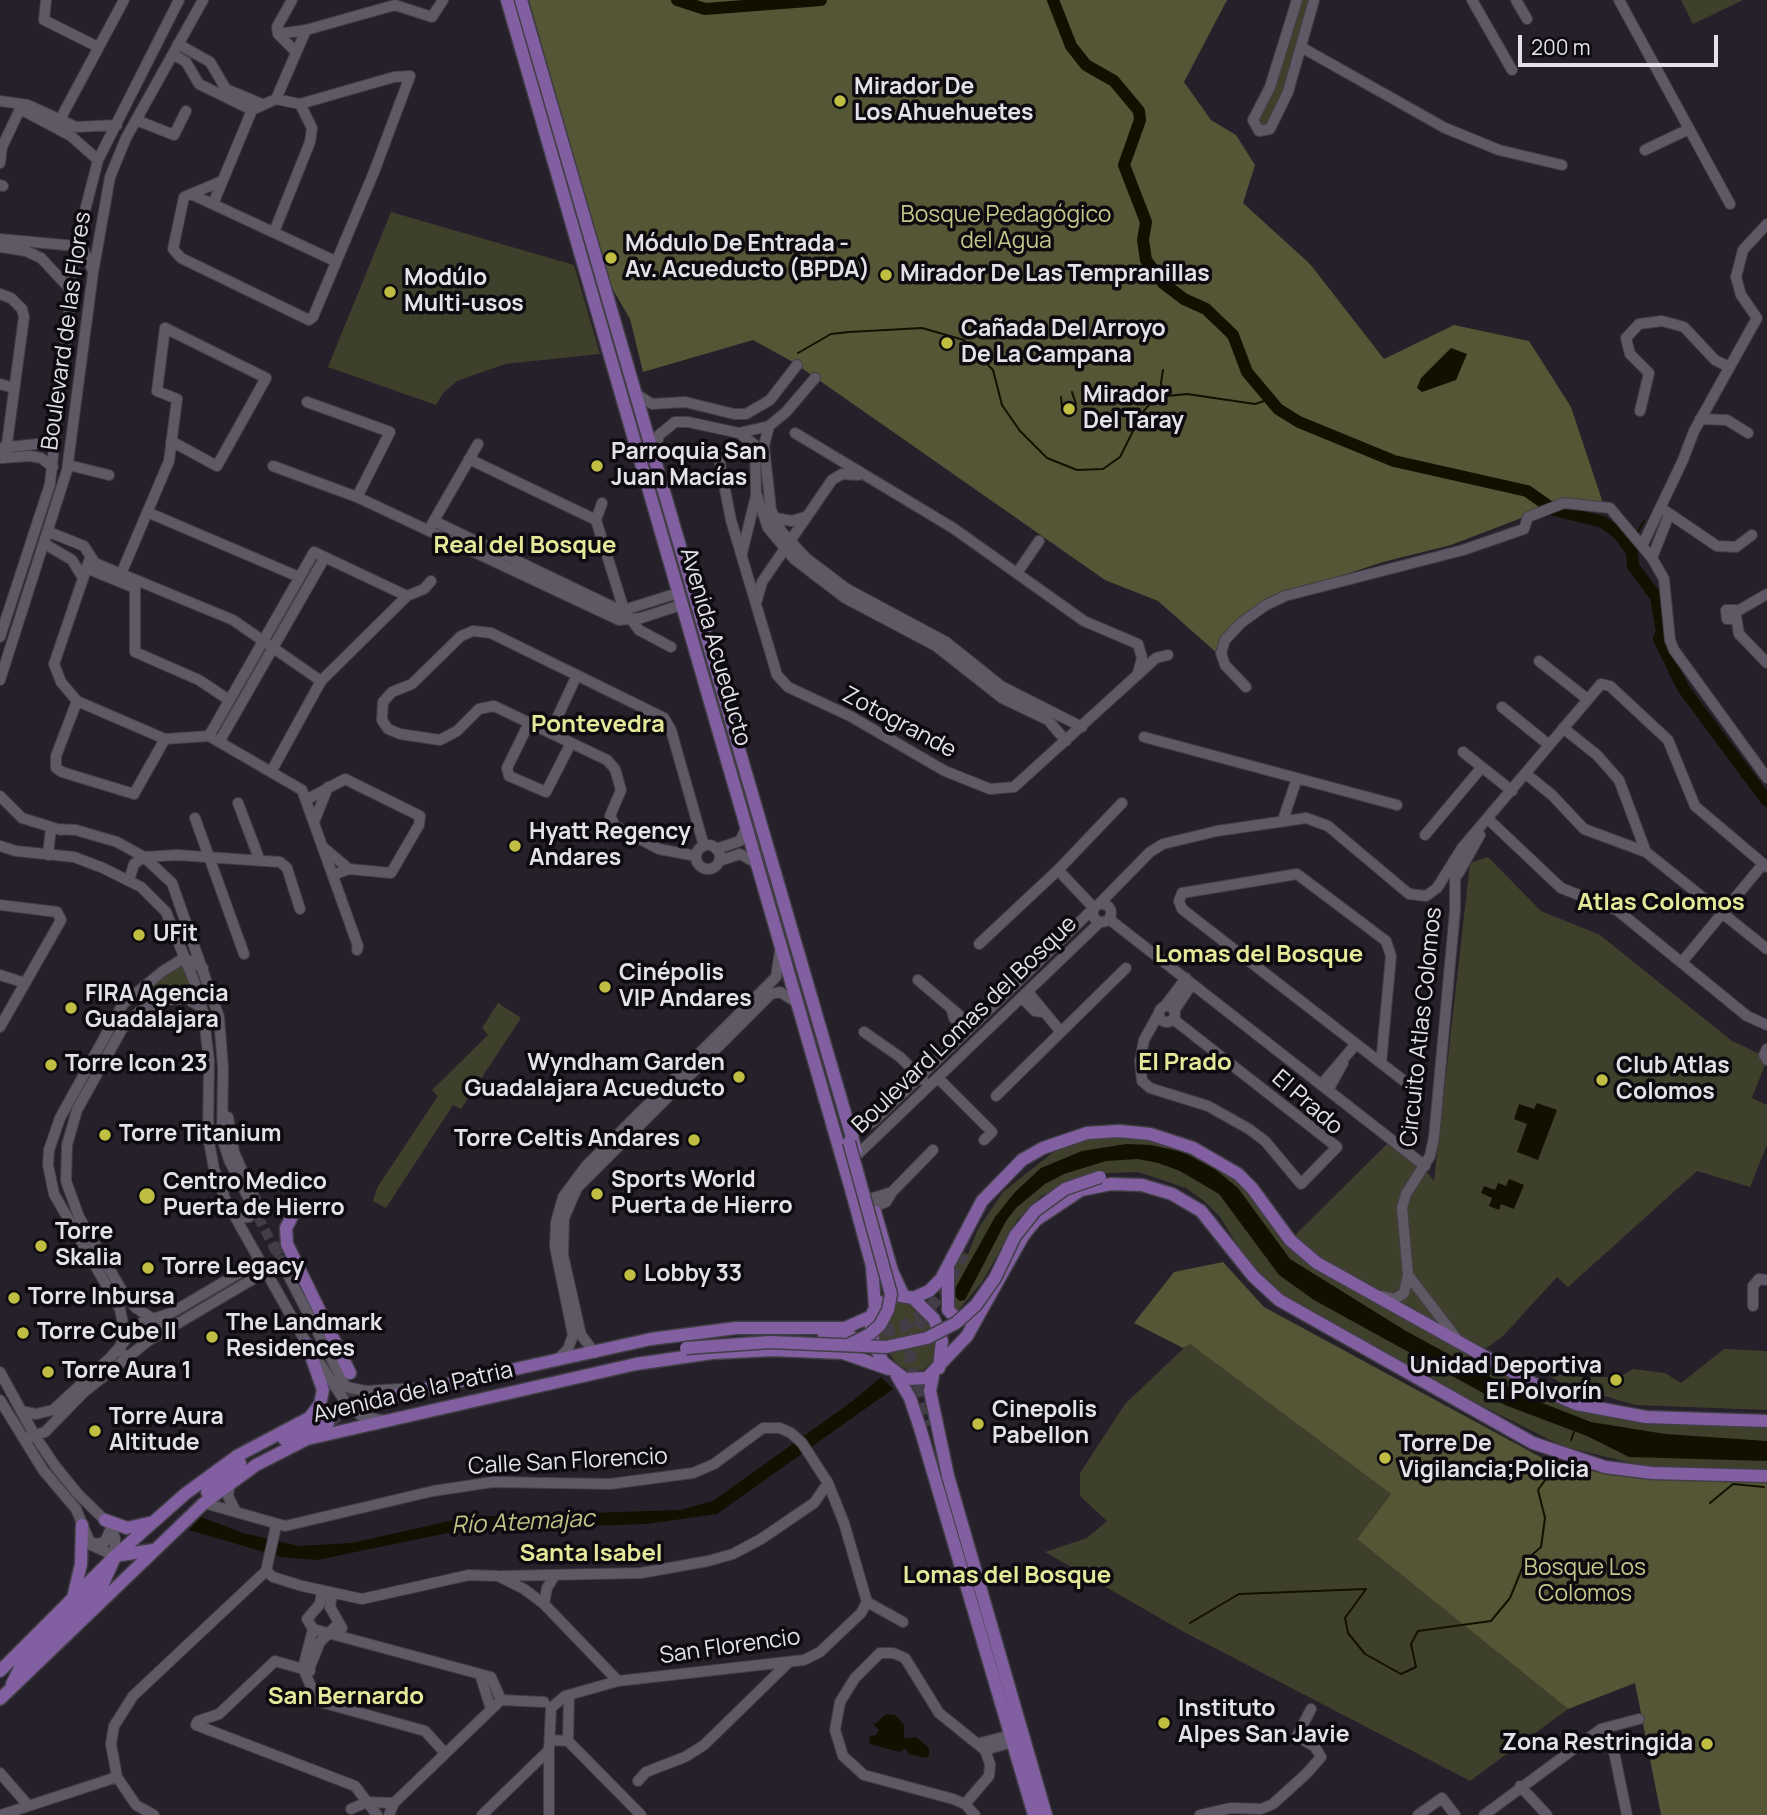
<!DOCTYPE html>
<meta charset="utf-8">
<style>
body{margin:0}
#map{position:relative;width:1767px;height:1815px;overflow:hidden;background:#25202a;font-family:Manrope,sans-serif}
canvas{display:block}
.scale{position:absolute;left:1518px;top:35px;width:200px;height:32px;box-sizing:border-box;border:4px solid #e4e1e8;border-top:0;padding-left:9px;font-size:21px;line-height:24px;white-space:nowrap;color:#e4e1e8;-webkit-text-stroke:5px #0d0b0f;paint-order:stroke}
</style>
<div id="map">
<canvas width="1767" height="1815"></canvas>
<div class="scale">200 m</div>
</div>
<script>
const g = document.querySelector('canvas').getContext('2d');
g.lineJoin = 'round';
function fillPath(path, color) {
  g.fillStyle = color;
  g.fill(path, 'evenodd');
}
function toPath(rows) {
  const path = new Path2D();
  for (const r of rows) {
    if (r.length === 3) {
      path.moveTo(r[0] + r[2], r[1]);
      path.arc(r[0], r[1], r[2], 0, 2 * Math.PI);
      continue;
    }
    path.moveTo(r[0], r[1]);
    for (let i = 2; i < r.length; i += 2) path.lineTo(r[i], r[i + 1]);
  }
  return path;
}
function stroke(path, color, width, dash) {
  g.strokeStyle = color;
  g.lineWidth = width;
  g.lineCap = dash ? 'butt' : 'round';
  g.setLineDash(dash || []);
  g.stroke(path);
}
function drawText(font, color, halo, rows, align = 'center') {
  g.font = font + ' Manrope,sans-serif';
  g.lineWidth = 7;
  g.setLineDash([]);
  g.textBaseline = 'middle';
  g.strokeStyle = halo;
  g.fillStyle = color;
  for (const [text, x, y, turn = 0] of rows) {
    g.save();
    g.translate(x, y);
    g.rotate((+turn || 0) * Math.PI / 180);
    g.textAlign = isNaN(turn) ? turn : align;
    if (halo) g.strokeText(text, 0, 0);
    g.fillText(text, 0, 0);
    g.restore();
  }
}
fillPath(toPath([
 [1299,0,1311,0,1292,72,1268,125,1261,126,1257,122],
 [1681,0,1743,0,1693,24],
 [391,212,574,265,600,354,505,364,457,381,443,393,436,405,328,367],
 [1488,857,1541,911,1600,935,1732,1041,1760,1054,1766,1062,1752,1098,1767,1105,1767,1145,1750,1187,1697,1171,1568,1287,1557,1277,1503,1336,1482,1351,1323,1261,1293,1237,1387,1144,1427,1172,1434,1181,1470,863],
 [180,962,195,996,172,993,148,1000,141,990],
 [498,1003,521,1018,461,1109,453,1105,386,1208,373,1201,377,1188,438,1096,432,1090,488,1035,482,1028],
 [1103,1132,1181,1143,1248,1187,1293,1247,1590,1411,1767,1425,1767,1473,1656,1469,1562,1446,1423,1376,1280,1296,1254,1272,1220,1217,1204,1201,1186,1188,1138,1172,1090,1174,1041,1196,1017,1220,982,1282,957,1312,950,1302,951,1271,959,1251,968,1254,978,1229,1003,1192,1052,1153],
 [906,1300,920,1309,930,1324,936,1348,932,1362,923,1370,909,1371,898,1365,882,1345,878,1325,893,1301],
 [1189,1343,1391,1494,1357,1539,1568,1709,1470,1781,1184,1632,1045,1552,1087,1538,1107,1521,1080,1496,1080,1473,1125,1404],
 [1724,1349,1767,1351,1767,1410,1635,1405,1563,1384,1526,1362,1534,1357,1555,1373,1561,1375,1570,1370,1578,1377,1620,1377,1633,1369,1665,1373,1681,1383]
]), '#3f402c');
fillPath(toPath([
 [529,0,1227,0,1184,82,1211,120,1236,135,1255,165,1243,203,1310,264,1384,359,1454,325,1529,341,1571,407,1603,503,1563,502,1451,545,1383,562,1267,600,1218,654,1158,601,1105,580,793,362,753,340,643,372,630,319,609,283],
 [1223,1262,1264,1307,1546,1460,1609,1475,1657,1479,1767,1480,1767,1815,1661,1815,1635,1683,1568,1709,1357,1539,1391,1494,1190,1344,1183,1348,1134,1323,1174,1272]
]), '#555636');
fillPath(toPath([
 [1451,348,1467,354,1456,380,1422,392,1417,388,1421,378],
 [1537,1103,1557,1110,1538,1160,1517,1152,1527,1124,1514,1119,1519,1104,1534,1109],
 [1126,1144,1151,1145,1183,1152,1215,1169,1238,1188,1290,1259,1406,1331,1527,1397,1591,1422,1665,1434,1767,1441,1767,1461,1629,1457,1587,1436,1505,1405,1314,1300,1279,1275,1219,1194,1180,1171,1158,1163,1138,1159,1106,1161,1064,1174,1045,1184,1016,1208,1006,1221,965,1300,960,1301,952,1294,995,1217,1015,1192,1041,1168,1082,1151],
 [1509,1179,1524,1185,1514,1209,1501,1204,1499,1210,1489,1206,1492,1198,1481,1193,1484,1186,1495,1190,1498,1183,1506,1186],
 [881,1377,893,1389,717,1514,646,1524,462,1530,317,1560,281,1557,189,1530,201,1517,243,1533,299,1546,352,1543,467,1517,680,1510,713,1501,854,1400],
 [886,1714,895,1715,904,1725,904,1738,916,1737,929,1748,929,1756,926,1758,909,1754,905,1748,900,1752,870,1744,869,1736,876,1735,879,1730,871,1722,875,1724]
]), '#121100');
stroke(toPath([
 [798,353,831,334,849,332,922,328,964,340,993,370,1002,405,1020,431,1047,458,1077,470,1103,469,1120,457,1142,413,1156,397,1187,394,1255,404,1270,399],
 [1163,370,1161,383,1164,396],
 [1072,392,1076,404],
 [1061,397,1062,407],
 [1636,535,1644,521],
 [1571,1440,1574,1432],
 [1710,1503,1733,1484,1764,1487],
 [1190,1623,1239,1594,1366,1589,1345,1618,1348,1633,1365,1654,1401,1674,1416,1667,1411,1644,1418,1631,1491,1621,1510,1598,1525,1561,1541,1547,1545,1518,1538,1490,1558,1462]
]), '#121100', 2);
stroke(toPath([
 [677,0,705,9,821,0],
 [1053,0,1071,46,1086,65,1114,81,1139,111,1140,120,1124,165,1146,222,1143,240,1146,260,1163,283,1184,299,1206,309,1233,335,1247,372,1278,409,1299,422,1394,461,1527,491,1554,510,1603,522,1619,534,1632,552,1633,566,1656,597,1662,632,1659,639,1683,688,1767,801]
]), '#121100', 12);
stroke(toPath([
 [251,1203,286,1271]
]), '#423d46', 10, [10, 5]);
stroke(toPath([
 [273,1245,290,1267],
 [923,1317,912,1340,910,1361,927,1426],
 [865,1336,902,1327,927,1311,947,1287,963,1254],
 [328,1423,341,1414,347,1405,351,1391,350,1373]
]), '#423d46', 12, [12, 6]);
const minor = toPath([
 [46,0,44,20,98,47],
 [292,0,277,27,278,34,295,51],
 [1297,0,1270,87,1253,120,1259,131,1270,129,1288,92,1314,0],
 [1472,0,1512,70],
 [1516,0,1527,19],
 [1619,0,1730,204],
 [278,34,306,30,395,5,432,17,443,0],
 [178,44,210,62,226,89,262,104],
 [1301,47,1445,128,1499,150,1562,165],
 [173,54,186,62,199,84,252,110],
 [276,99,306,30],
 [0,101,28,105,76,127,117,125],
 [22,105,24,111,71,136,98,160],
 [136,120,174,135,186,111],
 [56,127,124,0],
 [1645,150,1689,129],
 [0,163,2,147,22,105],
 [0,185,3,186],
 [191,194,335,261],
 [213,204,252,110,276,99,300,104,394,77,410,76,374,172,313,317,309,320,181,258,173,249,184,197,222,181],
 [274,232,310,142,312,128,300,104],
 [0,239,76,246,83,249,92,269],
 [0,247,26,251,41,258,71,290],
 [0,294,11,298,22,309,24,317,5,458],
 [0,384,14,388],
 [636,394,652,404,685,402,734,414,746,414,770,400,797,365],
 [307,402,390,432,357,497],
 [1640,411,1649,373,1630,354,1626,338,1639,324,1662,321,1684,327,1715,360,1729,367],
 [1700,419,1727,420,1748,433],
 [769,426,764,446,771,510,781,531,806,558,847,589,946,642,1001,686,1082,727],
 [739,433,755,445,756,493,768,528,794,559,845,598,936,646,1002,698,1048,720,1066,741],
 [795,433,953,528,1084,621,1138,644,1142,658,1138,673],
 [0,448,55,442],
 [718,454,731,520,777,675,788,687,850,716,945,771,990,789,1014,787,1156,658,1168,655],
 [654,455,659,435,675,422,688,422,739,433,769,426,786,412,815,378],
 [1,458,30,456,41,458,53,467],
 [469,459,596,520],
 [68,465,109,475],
 [273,466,357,497,619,620,641,618,681,605],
 [602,503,596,520,624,610,639,630,671,647],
 [1661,508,1717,546,1736,547,1752,535],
 [147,512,299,577],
 [771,517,792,521,805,517],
 [434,521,615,608,624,610,678,593],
 [432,524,478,444],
 [49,532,84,546,95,563,233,620,321,681],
 [45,544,72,560,83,578],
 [1642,546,1683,460,1694,431,1757,318,1741,295,1736,277,1743,250,1767,224],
 [742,553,756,496],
 [90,558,54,664,61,682,77,701,165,739,209,736,302,790,358,946,357,950],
 [1652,558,1669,515],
 [86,568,135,588],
 [1017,573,1039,541],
 [135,580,135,652,199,680,229,700],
 [118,581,169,461,177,399,157,391,165,328,266,378,217,466,171,441],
 [757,600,762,582,832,480,842,474,858,475],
 [1736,612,1767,594],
 [1734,619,1727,619,1726,610,1735,610,1739,634,1767,663],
 [0,637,50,484,76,246,98,160,179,0],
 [1539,661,1586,698],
 [0,680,67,470,93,273,110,177,126,138,203,0],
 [1246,687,1225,665,1221,653,1225,640,1241,623,1266,605,1285,596,1463,550,1524,529,1528,517,1564,503,1610,508,1652,558,1664,579,1670,640,1674,650,1767,778],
 [77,701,56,756,56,768,62,772,134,794,165,739],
 [1502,707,1549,745],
 [529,723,507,768,509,776,546,792,571,743],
 [1563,728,1597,755,1619,780,1646,852,1767,949],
 [550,733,577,675],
 [209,736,314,552,407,596],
 [1144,737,1397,805],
 [219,742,325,557],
 [1463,752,1512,791],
 [271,772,321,681,407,596,424,589,431,581],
 [1526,774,1552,795,1584,829,1646,852],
 [0,796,22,818,61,830],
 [306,800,345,779,420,816,419,825,391,873,349,869,333,875],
 [238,803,260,861],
 [195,818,244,954],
 [1488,819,1561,888,1617,910,1747,1016,1767,1025],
 [1283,820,1297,778],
 [314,822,328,787],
 [57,829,76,830,117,842,144,857,172,883,219,1017,223,1068,222,1138,229,1160,251,1203],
 [1425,835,1482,767],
 [708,857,12],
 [0,846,16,851,74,857,103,868,141,887,166,912,194,981,203,1012,209,1060,208,1136,214,1169,226,1201,307,1344,348,1406,363,1417,381,1420],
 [324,848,349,869],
 [716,849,740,841,746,828],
 [48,855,51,828],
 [696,856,659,849,615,826,610,816,621,790,615,769,607,760,494,706,479,709,457,731,440,740,400,734,388,729,382,720,383,702,392,692,412,684,461,636,473,631,491,633,664,718,671,730,704,846],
 [719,861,740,854,756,863],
 [1058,870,1094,908],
 [1458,874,1480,835],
 [129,880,134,864,144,857,177,855,280,862,287,868,300,909],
 [1100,903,1150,852,1163,844,1217,831,1306,818,1328,826,1409,894,1426,896,1437,888,1462,848,1601,684,1610,686,1668,740,1695,806,1767,867],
 [1102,913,9],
 [0,905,57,912,61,920,0,1027],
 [1109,919,1425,1166],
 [979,944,1058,870,1122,803],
 [1682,962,1763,864],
 [0,975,25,983],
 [918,980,972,1026],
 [1028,992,1061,1032],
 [1022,998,1035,1011,1042,1012],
 [1165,1006,1186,978],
 [1167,1014,8],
 [952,1011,954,1018,966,1031],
 [1174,1011,1192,984],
 [1159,1013,1144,1040,1140,1061,1142,1081,1150,1088,1208,1106,1249,1129,1265,1141,1301,1184,1337,1147,1173,1019],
 [864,1032,900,1057,923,1080],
 [1767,1049,1764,1055,1767,1060],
 [1381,1063,1391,956,1386,941,1297,874,1182,893,1179,901,1182,909,1408,1084,1417,1087],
 [939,1079,992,1132,984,1140],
 [1321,1085,1356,1044],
 [1328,1090,1343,1063],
 [996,1096,1126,968],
 [228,1117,234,1152,257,1204,249,1217,239,1218,232,1214],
 [851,1135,874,1121,1093,909],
 [857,1155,1100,922],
 [870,1199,892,1192],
 [873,1207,886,1202,892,1192,933,1150],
 [286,1271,346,1387,366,1391,415,1388],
 [1408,1275,1457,1339],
 [1382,1296,1395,1299,1404,1293,1408,1275,1402,1208,1406,1194,1430,1156,1434,1137,1455,910,1455,863],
 [1753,1306,1753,1286,1759,1279,1767,1280],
 [162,1332,158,1322,136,1308,124,1294,79,1217,66,1181,67,1145,77,1110,122,1029,139,1012,160,1001,186,998,201,1007],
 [595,1353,581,1335,563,1255,564,1218,577,1188,771,994,780,992,796,1002],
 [126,1357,120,1350,124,1329,120,1309,54,1194,48,1165,49,1150,60,1118,123,1004,163,971,184,958,203,968],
 [558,1359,568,1349,573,1335,555,1247,556,1222,563,1197,586,1166,776,977,780,951],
 [0,1372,35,1436,56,1467,78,1494,111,1526,115,1539,115,1556,91,1545,76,1509,43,1470,0,1400],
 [21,1411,36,1414,53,1410,110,1358,141,1323,171,1313,258,1262],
 [29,1437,45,1432,84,1392,148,1341,265,1272],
 [230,1482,228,1496,235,1510],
 [204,1503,285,1526,433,1491,493,1482,610,1484,693,1473,714,1464,763,1428,780,1428,791,1433,802,1443,828,1483,844,1523,867,1602,861,1613,820,1652,804,1660,618,1681,565,1696,551,1708,549,1750,482,1815],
 [88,1541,96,1544,105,1542,111,1528],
 [266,1571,273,1577,302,1586,362,1599,469,1575,498,1576,524,1589,544,1604,618,1681],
 [502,1576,641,1573,708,1561,733,1554,761,1539,814,1503,828,1483],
 [322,1591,320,1604,307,1619,313,1629,491,1677,501,1700],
 [332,1594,330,1607,342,1628],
 [867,1602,903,1622],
 [544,1604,547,1588,555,1575],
 [313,1629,303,1668,317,1701,425,1731,445,1753],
 [310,1671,275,1661,219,1714,198,1721,196,1725,355,1786,377,1815],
 [307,1674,320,1642,339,1623],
 [480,1674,491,1709],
 [1601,1729,1613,1747,1627,1815],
 [551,1740,568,1741,641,1815],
 [568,1741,569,1695],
 [980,1743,1011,1735],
 [985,1750,1013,1742],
 [0,1773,27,1804],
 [638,1781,646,1772,685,1757,704,1745,789,1662],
 [1520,1786,1547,1815],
 [965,1804,989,1776,990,1764,985,1750,939,1713,905,1658,893,1653,880,1653,855,1678,840,1702,835,1730,843,1756,864,1775,953,1799,965,1804,975,1815],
 [351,1809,367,1802,394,1803],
 [1,1815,117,1777],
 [154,1815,136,1805,117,1777,111,1744,114,1726,133,1696,266,1571,276,1526],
 [389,1815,394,1803,501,1700,544,1702],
 [549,1815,549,1750],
 [1200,1815,1231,1808,1261,1809,1273,1804,1307,1773,1321,1757,1315,1747,1297,1736,1311,1709],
 [1418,1815,1442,1798,1455,1815],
 [1484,1815,1601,1729,1639,1719]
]);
const major = toPath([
 [507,0,851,1189,872,1266,875,1307],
 [521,0,856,1151],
 [297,1207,286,1228,287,1244,350,1373],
 [875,1212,892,1271,903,1295],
 [948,1269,948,1310,958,1320,968,1319],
 [896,1295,913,1298,934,1319,942,1341,939,1368],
 [913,1298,929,1291,941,1279,982,1201,1022,1160,1043,1148,1087,1133,1119,1131,1150,1134,1193,1148,1238,1174,1252,1188,1290,1240,1317,1263,1545,1390,1576,1404,1646,1417,1767,1421],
 [880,1302,873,1312,871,1327,874,1344,883,1362,905,1379,927,1378,967,1336,1023,1236,1036,1220,1081,1190,1111,1184,1142,1185,1172,1194,1201,1211,1253,1276,1279,1300,1533,1443,1605,1467,1652,1473,1767,1476],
 [824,1336,852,1337],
 [307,1344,323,1390,320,1404,310,1417],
 [933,1375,930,1391,948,1476,1046,1815],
 [897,1376,910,1398,920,1428,1034,1815],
 [284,1439,328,1423],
 [207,1492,240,1463],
 [105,1520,127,1528,149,1523],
 [115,1556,153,1550],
 [74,1594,81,1564,82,1525],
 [0,1671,115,1556,185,1494,237,1456,309,1418,348,1406,651,1339,736,1328,845,1328,872,1316],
 [12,1684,21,1666,102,1586,114,1559],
 [0,1699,204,1503,256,1465,307,1439,636,1364,712,1353,773,1350,843,1353,889,1369]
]);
stroke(minor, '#413e45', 12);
stroke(major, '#413e45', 15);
stroke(minor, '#5e5964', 10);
stroke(major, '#815fa1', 12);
const majorBridge = toPath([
 [849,1142,891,1294,888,1310,880,1325,870,1334,850,1344],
 [686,1348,770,1342,886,1347,927,1338,956,1323,976,1305,995,1278,1015,1236,1035,1211,1065,1189,1100,1177]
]);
stroke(majorBridge, '#413e45', 15, []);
stroke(majorBridge, '#815fa1', 12);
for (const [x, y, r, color] of [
 [840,101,7,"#bfbe42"],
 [611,258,7,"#bfbe42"],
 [886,275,7,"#bfbe42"],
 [390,292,7,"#bfbe42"],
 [947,343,7,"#bfbe42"],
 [1069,409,7,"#bfbe42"],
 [597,466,7,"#bfbe42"],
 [515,846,7,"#bfbe42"],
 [139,935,7,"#bfbe42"],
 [605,987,7,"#bfbe42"],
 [71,1008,7,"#bfbe42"],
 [51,1065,7,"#bfbe42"],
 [739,1077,7,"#bfbe42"],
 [1602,1080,7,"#bfbe42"],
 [105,1135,7,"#bfbe42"],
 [694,1140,7,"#bfbe42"],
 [597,1194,7,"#bfbe42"],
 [147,1196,9,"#bfbe42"],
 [41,1246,7,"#bfbe42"],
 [148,1268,7,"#bfbe42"],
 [630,1275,7,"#bfbe42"],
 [14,1298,7,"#bfbe42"],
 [23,1333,7,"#bfbe42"],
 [212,1337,7,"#bfbe42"],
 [48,1372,7,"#bfbe42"],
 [1616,1380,7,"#bfbe42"],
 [978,1424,7,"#bfbe42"],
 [95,1431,7,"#bfbe42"],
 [1385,1458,7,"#bfbe42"],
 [1164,1723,7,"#bfbe42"],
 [1707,1744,7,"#bfbe42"]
]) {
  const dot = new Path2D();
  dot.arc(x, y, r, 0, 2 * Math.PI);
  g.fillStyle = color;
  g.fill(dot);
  stroke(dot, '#0d0b0f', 2.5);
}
drawText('bold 23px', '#e4e1e8', '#0d0b0f', [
 ["Mirador De",854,88],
 ["Los Ahuehuetes",854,114],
 ["Módulo De Entrada -",625,245],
 ["Av. Acueducto (BPDA)",625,271],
 ["Mirador De Las Tempranillas",900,275],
 ["Modúlo",404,279],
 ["Multi-usos",404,305],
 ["Cañada Del Arroyo",961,330],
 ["De La Campana",961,356],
 ["Mirador",1083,396],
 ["Del Taray",1083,422],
 ["Parroquia San",611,453],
 ["Juan Macías",611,479],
 ["Hyatt Regency",529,833],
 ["Andares",529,859],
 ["UFit",153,935],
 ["Cinépolis",619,974],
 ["VIP Andares",619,1000],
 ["FIRA Agencia",85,995],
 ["Guadalajara",85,1021],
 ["Wyndham Garden",725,1064,"right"],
 ["Guadalajara Acueducto",725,1090,"right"],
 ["Torre Icon 23",65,1065],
 ["Club Atlas",1616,1067],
 ["Colomos",1616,1093],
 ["Torre Titanium",119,1135],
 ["Torre Celtis Andares",680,1140,"right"],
 ["Sports World",611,1181],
 ["Puerta de Hierro",611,1207],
 ["Centro Medico",163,1183],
 ["Puerta de Hierro",163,1209],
 ["Torre",55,1233],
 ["Skalia",55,1259],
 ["Torre Legacy",162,1268],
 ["Lobby 33",644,1275],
 ["Torre Inbursa",28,1298],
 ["The Landmark",226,1324],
 ["Residences",226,1350],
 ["Torre Cube II",37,1333],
 ["Unidad Deportiva",1602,1367,"right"],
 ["El Polvorín",1602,1393,"right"],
 ["Torre Aura 1",62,1372],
 ["Cinepolis",992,1411],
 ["Pabellon",992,1437],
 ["Torre Aura",109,1418],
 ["Altitude",109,1444],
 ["Torre De",1399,1445],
 ["Vigilancia;Policia",1399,1471],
 ["Instituto",1178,1710],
 ["Alpes San Javie",1178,1736],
 ["Zona Restringida",1693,1744,"right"]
], 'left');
drawText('23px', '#c6c78c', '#0d0b0f', [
 ["Bosque Pedagógico",1006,216],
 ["del Agua",1006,242],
 ["Bosque Los",1585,1569],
 ["Colomos",1585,1595]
]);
drawText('23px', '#e4e1e8', '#0d0b0f', [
 ["Boulevard de las Flores",67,331,-82],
 ["Avenida Acueducto",715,647,74],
 ["Zotogrande",899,723,28],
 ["Boulevard Lomas del Bosque",965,1025,-44],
 ["Circuito Atlas Colomos",1422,1027,-84],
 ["El Prado",1307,1103,41],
 ["Avenida de la Patria",413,1393,-13],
 ["Calle San Florencio",568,1462,-3],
 ["San Florencio",730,1647,-8]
]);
drawText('bold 24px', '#e6e899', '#0d0b0f', [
 ["Real del Bosque",525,546],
 ["Pontevedra",598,725],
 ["Atlas Colomos",1661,903],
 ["Lomas del Bosque",1259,955],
 ["El Prado",1185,1063],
 ["Santa Isabel",591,1554],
 ["Lomas del Bosque",1007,1576],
 ["San Bernardo",346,1697]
]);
drawText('italic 24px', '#c1c387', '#0d0b0f', [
 ["Río Atemajac",523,1523,-3]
]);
</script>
